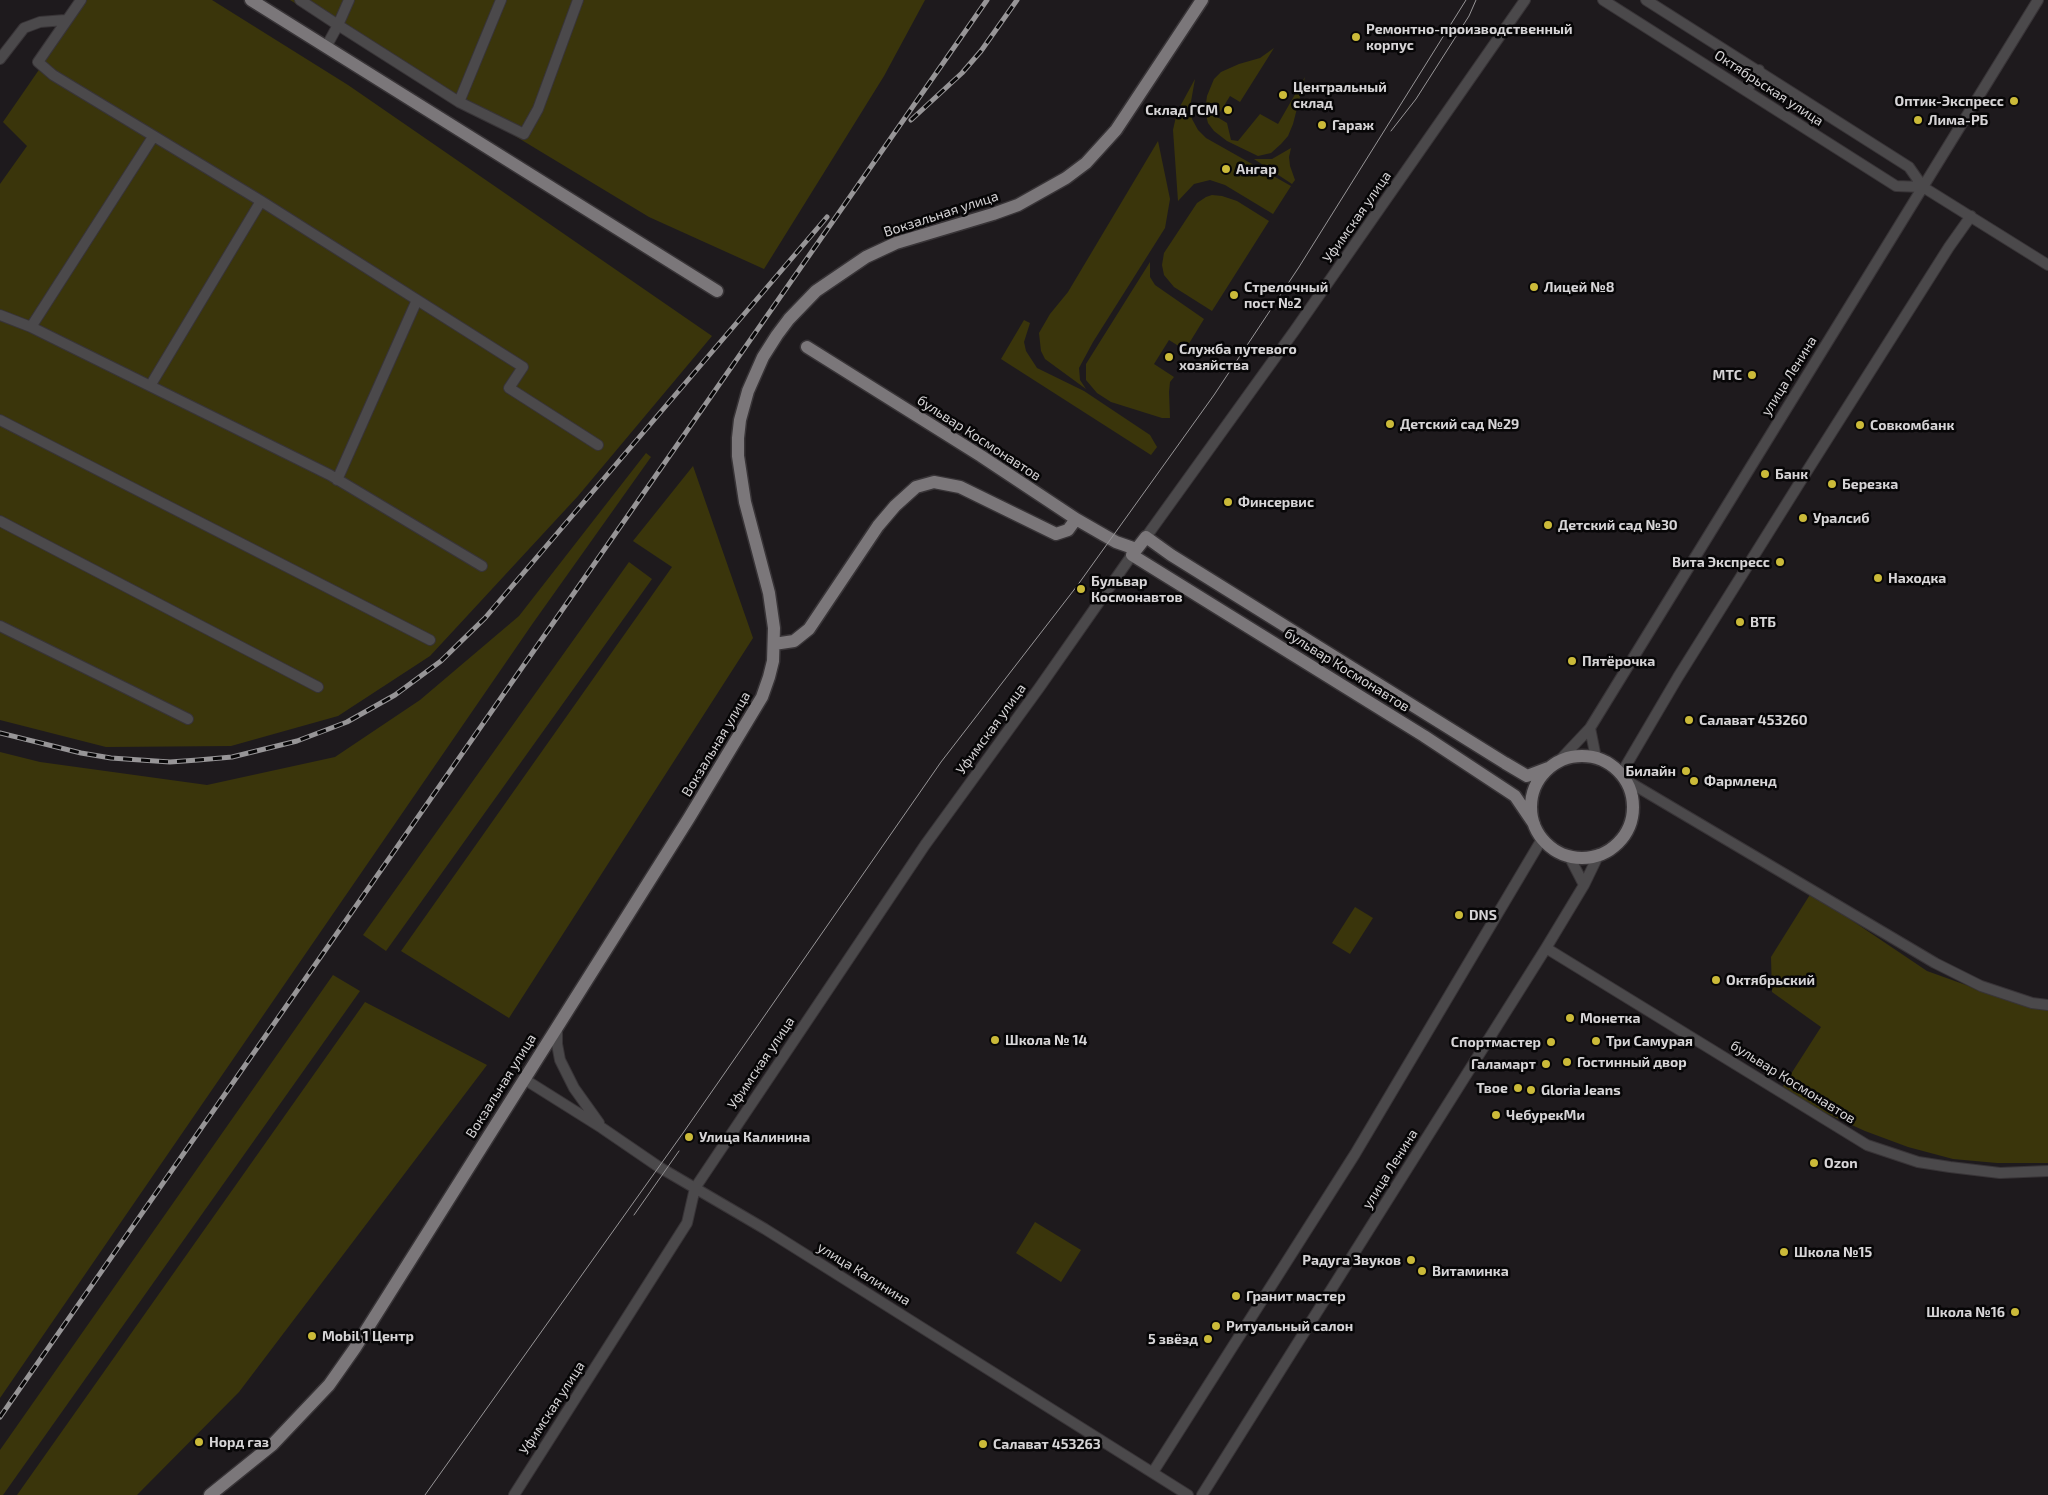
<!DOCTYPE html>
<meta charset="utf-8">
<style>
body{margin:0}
canvas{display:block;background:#1e1a1d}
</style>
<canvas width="2048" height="1495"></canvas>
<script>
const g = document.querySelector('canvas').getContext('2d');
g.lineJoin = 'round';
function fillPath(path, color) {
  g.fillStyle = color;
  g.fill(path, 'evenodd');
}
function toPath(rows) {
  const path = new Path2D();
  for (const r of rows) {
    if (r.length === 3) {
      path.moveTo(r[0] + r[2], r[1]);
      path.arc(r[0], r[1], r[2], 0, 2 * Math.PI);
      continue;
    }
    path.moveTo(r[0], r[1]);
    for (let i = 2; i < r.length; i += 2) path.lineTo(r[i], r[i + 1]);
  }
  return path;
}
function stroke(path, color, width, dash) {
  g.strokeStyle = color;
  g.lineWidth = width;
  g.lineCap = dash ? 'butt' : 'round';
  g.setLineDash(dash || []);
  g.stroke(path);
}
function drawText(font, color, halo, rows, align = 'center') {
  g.font = font + ' "Exo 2",sans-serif';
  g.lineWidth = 5;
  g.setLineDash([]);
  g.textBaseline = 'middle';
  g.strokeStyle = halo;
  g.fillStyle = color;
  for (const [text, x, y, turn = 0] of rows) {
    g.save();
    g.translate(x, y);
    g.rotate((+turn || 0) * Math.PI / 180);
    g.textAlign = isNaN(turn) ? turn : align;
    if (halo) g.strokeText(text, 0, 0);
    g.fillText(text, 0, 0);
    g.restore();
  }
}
fillPath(toPath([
 [87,0,212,0,348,85,712,336,578,496,430,656,338,716,231,746,106,747,0,720,0,184,27,146,3,122],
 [290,0,925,0,884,76,764,269,649,217],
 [1274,48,1240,102,1230,96,1217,117,1227,123,1231,140,1238,141,1260,114,1278,124,1305,77,1293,124,1288,136,1281,144,1271,153,1258,156,1227,141,1214,131,1208,123,1205,111,1207,96,1214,79,1221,72,1239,64,1260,58],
 [1195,79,1190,107,1192,119,1198,130,1206,138,1291,186,1273,214,1225,185,1210,180,1194,184,1178,201,1173,130,1177,112],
 [1158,141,1170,199,1165,228,1093,342,1079,368,1080,380,1086,389,1045,359,1041,351,1039,333,1050,314,1068,292],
 [1291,148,1289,157,1290,166,1295,180,1292,184,1254,159,1272,159],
 [1212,195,1222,196,1237,201,1269,221,1212,311,1174,287,1164,275,1162,265,1164,253,1197,203,1206,197],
 [1150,262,1150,277,1155,285,1204,319,1185,350,1169,340,1154,364,1174,377,1170,382,1169,392,1170,418,1162,418,1111,402,1097,393,1086,380,1086,364],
 [1024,320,1030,323,1024,342,1026,351,1037,368,1084,391,1150,435,1157,447,1151,455,1001,359],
 [646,453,651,457,533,623,0,1398,0,752,40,762,207,785,335,757,420,700,519,616],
 [693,466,753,638,509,1018,401,951,672,567,633,541],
 [629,562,652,579,386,951,363,935],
 [1811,893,1927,971,2016,1003,2048,1010,2048,1163,1997,1163,1953,1159,1908,1147,1865,1131,1823,1112,1782,1088,1821,1027,1772,992,1771,957],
 [1355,907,1373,918,1350,954,1332,943],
 [333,975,360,991,3,1495,0,1495,0,1450],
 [365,1002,487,1065,239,1392,137,1495,17,1495],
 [1035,1222,1081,1250,1061,1282,1016,1253]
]), '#3a350b');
const minor = toPath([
 [81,0,38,62,53,75,261,201,523,367,509,388,598,445],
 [300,0,338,25,326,47],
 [349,0,338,25,459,102,524,134,538,109,578,0],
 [1603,0,1896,186,1923,187],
 [1646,0,1909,167,1923,187,2048,265],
 [0,59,24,28,40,22,65,20],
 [1747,90,1759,70],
 [459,102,501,0],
 [0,315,31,327,330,475,482,566],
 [31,327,153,137],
 [150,386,261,201],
 [0,420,430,640],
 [337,480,417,300],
 [0,521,318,687],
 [1146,537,1295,330,1525,0],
 [0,626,188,719],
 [1590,728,1596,758],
 [1558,762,1590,728,2038,0],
 [1621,774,1678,677,1802,479,1949,247,1971,216],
 [1624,779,1935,963,1981,986,2032,1003,2048,1005],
 [1569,856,1584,885],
 [1546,948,1867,1145,1918,1162,1950,1167,2000,1173,2048,1171],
 [557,1026,557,1044,560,1060,574,1088,599,1123],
 [524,1079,602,1128,659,1167,765,1229,1188,1495],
 [1153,1472,1355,1154,1542,839],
 [514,1495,687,1223,695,1188,925,845,1039,688,1132,555],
 [1202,1495,1546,948,1584,885,1599,854]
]);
const major = toPath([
 [251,0,717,291],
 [807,347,981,456,1076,519,1116,542,1136,549],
 [774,644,794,641,809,629,878,526,895,506,916,487,934,482,960,487,1056,534,1068,530,1076,519],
 [1582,807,51],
 [1534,824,1515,796,1424,736,1132,555,1146,537,1171,555,1505,763,1527,776,1548,768],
 [210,1495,272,1445,329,1385,355,1348,689,818,762,697,769,677,773,661,774,628,769,593,745,502,738,456,738,438,740,420,748,391,763,357,777,335,789,319,816,291,866,257,896,243,993,214,1018,205,1066,178,1086,163,1116,130,1202,0]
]);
stroke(minor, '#383437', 12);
stroke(major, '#383437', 15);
stroke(minor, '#4b494b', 10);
stroke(major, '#7b777a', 12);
stroke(toPath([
 [1391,131,1416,99,1469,16,1476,0],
 [634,1215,679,1151],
 [425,1495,683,1133,941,762,1077,586,1214,395,1299,267,1466,0]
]), '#979597', 1);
const rail = toPath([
 [911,120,962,73,981,51,1017,0],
 [0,733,81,753,111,758,170,762,198,760,232,757,297,741,347,722,395,695,441,661,485,618,827,217],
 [0,1417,987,0]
]);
stroke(rail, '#979597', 5);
stroke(rail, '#070607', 3, [9]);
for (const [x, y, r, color] of [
 [1356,37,5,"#cbba39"],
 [1283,95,5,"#cbba39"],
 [2014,101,5,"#cbba39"],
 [1228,110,5,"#cbba39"],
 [1918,120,5,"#cbba39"],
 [1322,125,5,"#cbba39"],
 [1226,169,5,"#cbba39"],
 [1534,287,5,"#cbba39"],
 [1234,295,5,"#cbba39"],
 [1169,357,5,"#cbba39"],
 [1752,375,5,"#cbba39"],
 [1390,424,5,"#cbba39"],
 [1860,425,5,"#cbba39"],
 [1765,474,5,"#cbba39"],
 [1832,484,5,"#cbba39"],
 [1228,502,5,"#cbba39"],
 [1803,518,5,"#cbba39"],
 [1548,525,5,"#cbba39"],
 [1780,562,5,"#cbba39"],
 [1878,578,5,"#cbba39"],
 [1081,589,5,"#cbba39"],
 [1740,622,5,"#cbba39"],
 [1572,661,5,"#cbba39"],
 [1689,720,5,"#cbba39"],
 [1686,771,5,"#cbba39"],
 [1694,781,5,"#cbba39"],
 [1459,915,5,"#cbba39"],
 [1716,980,5,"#cbba39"],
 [1570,1018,5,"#cbba39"],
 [995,1040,5,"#cbba39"],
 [1596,1041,5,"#cbba39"],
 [1551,1042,5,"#cbba39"],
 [1567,1062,5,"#cbba39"],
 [1546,1064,5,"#cbba39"],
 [1518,1088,5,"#cbba39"],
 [1531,1090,5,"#cbba39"],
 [1496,1115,5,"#cbba39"],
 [689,1137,5,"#cbba39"],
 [1814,1163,5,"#cbba39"],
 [1784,1252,5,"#cbba39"],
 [1411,1260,5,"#cbba39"],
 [1422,1271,5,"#cbba39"],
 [1236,1296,5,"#cbba39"],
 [2015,1312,5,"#cbba39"],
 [1216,1326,5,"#cbba39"],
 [312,1336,5,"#cbba39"],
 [1208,1339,5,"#cbba39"],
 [199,1442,5,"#cbba39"],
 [983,1444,5,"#cbba39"]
]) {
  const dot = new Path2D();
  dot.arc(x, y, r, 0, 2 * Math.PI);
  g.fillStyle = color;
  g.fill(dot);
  stroke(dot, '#070607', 2);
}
drawText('bold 14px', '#d6d4d6', '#070607', [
 ["Ремонтно-производственный",1366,29],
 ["корпус",1366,45],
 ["Центральный",1293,87],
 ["склад",1293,103],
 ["Оптик-Экспресс",2004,101,"right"],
 ["Склад ГСМ",1218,110,"right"],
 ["Лима-РБ",1928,120],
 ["Гараж",1332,125],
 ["Ангар",1236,169],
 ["Стрелочный",1244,287],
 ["пост №2",1244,303],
 ["Лицей №8",1544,287],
 ["Служба путевого",1179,349],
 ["хозяйства",1179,365],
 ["МТС",1742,375,"right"],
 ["Детский сад №29",1400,424],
 ["Совкомбанк",1870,425],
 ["Банк",1775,474],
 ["Березка",1842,484],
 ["Финсервис",1238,502],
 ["Уралсиб",1813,518],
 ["Детский сад №30",1558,525],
 ["Вита Экспресс",1770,562,"right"],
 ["Находка",1888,578],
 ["Бульвар",1091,581],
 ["Космонавтов",1091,597],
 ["ВТБ",1750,622],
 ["Пятёрочка",1582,661],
 ["Салават 453260",1699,720],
 ["Билайн",1676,771,"right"],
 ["Фармленд",1704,781],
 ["DNS",1469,915],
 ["Октябрьский",1726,980],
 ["Монетка",1580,1018],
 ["Школа № 14",1005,1040],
 ["Три Самурая",1606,1041],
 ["Спортмастер",1541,1042,"right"],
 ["Гостинный двор",1577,1062],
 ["Галамарт",1536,1064,"right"],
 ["Твое",1508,1088,"right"],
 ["Gloria Jeans",1541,1090],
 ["ЧебурекМи",1506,1115],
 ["Улица Калинина",699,1137],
 ["Ozon",1824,1163],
 ["Школа №15",1794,1252],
 ["Радуга Звуков",1401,1260,"right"],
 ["Витаминка",1432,1271],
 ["Гранит мастер",1246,1296],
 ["Школа №16",2005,1312,"right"],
 ["Ритуальный салон",1226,1326],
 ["Mobil 1 Центр",322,1336],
 ["5 звёзд",1198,1339,"right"],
 ["Норд газ",209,1442],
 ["Салават 453263",993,1444]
], 'left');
drawText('14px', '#d6d4d6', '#070607', [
 ["Октябрьская улица",1769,88,33],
 ["Вокзальная улица",941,214,-18],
 ["Уфимская улица",1357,217,-55],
 ["улица Ленина",1789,376,-58],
 ["бульвар Космонавтов",979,438,33],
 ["бульвар Космонавтов",1347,670,32],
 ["Уфимская улица",991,729,-54],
 ["Вокзальная улица",716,744,-59],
 ["Уфимская улица",761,1063,-56],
 ["бульвар Космонавтов",1793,1082,32],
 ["Вокзальная улица",501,1086,-58],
 ["улица Ленина",1390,1169,-58],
 ["улица Калинина",864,1274,32],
 ["Уфимская улица",552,1408,-57]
]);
</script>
